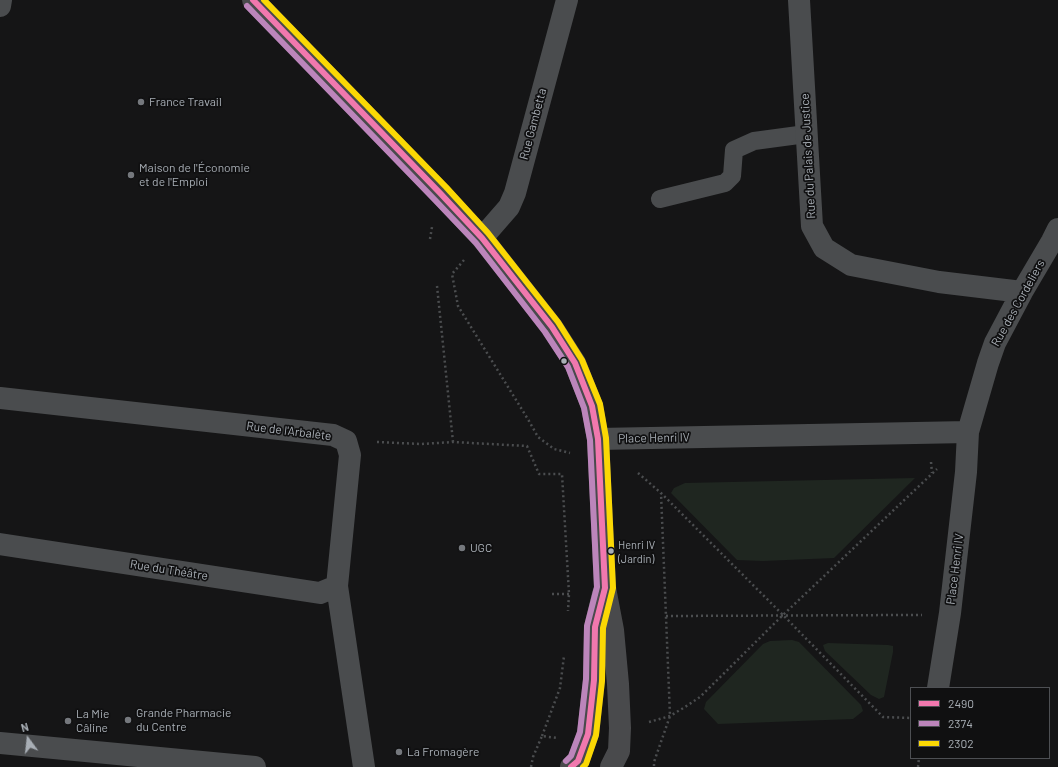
<!DOCTYPE html>
<meta charset="utf-8">
<style>
body{margin:0}
#map{position:relative;width:1058px;height:767px;overflow:hidden;background:#151516;font-family:Barlow,sans-serif}
canvas{display:block}
.legend{position:absolute;left:910px;top:687px;width:140px;height:72px;box-sizing:border-box;background:#101011;border:1px solid #4d4f53;margin:0;padding:5px 7px;list-style:none;font-size:12px;color:#a8aeb5}
.legend li{display:flex;align-items:center;gap:8px;height:20px}
.legend b{width:20px;border:1px solid #4d4f53}
.north{position:absolute;left:8px;top:719px;width:40px;height:40px;-webkit-text-stroke:3px #101011;paint-order:stroke;rotate:345deg;font-size:11px;font-weight:700;line-height:16px;text-align:center;color:#a8aeb5}
.north::after{content:'';display:block;margin:auto;width:14px;height:18px;background:#a8aeb5;clip-path:polygon(50% 0,100% 100%,50% 72%,0 100%)}
</style>
<div id="map">
<canvas width="1058" height="767"></canvas>
<ul class="legend">
<li><b style="height:5px;background:#f178ae"></b>2490</li>
<li><b style="height:5px;background:#bc85bb"></b>2374</li>
<li><b style="height:5px;background:#fbd804"></b>2302</li>
</ul>
<div class="north">N</div>
</div>
<script>
const g = document.querySelector('canvas').getContext('2d');
g.lineJoin = 'round';
function fillPath(path, color) {
  g.fillStyle = color;
  g.fill(path, 'evenodd');
}
function toPath(rows) {
  const path = new Path2D();
  for (const r of rows) {
    path.moveTo(r[0], r[1]);
    for (let i = 2; i < r.length; i += 2) path.lineTo(r[i], r[i + 1]);
  }
  return path;
}
function stroke(path, color, width, dash) {
  g.strokeStyle = color;
  g.lineWidth = width;
  g.lineCap = dash ? 'butt' : 'round';
  g.setLineDash(dash || []);
  g.stroke(path);
}
function drawText(font, color, halo, rows, align = 'center') {
  g.font = font + ' Barlow,sans-serif';
  g.lineWidth = 3.5;
  g.setLineDash([]);
  g.textBaseline = 'middle';
  g.strokeStyle = halo;
  g.fillStyle = color;
  for (const [text, x, y, turn = 0] of rows) {
    g.save();
    g.translate(x, y);
    g.rotate((+turn || 0) * Math.PI / 180);
    g.textAlign = isNaN(turn) ? turn : align;
    if (halo) g.strokeText(text, 0, 0);
    g.fillText(text, 0, 0);
    g.restore();
  }
}
fillPath(toPath([
 [915,478,834,558,763,561,737,560,671,493,674,488,685,483],
 [792,640,799,642,861,705,863,711,853,719,718,724,704,709,706,702,763,644,770,641],
 [828,643,888,645,893,646,893,652,884,697,879,699,871,695,825,651,823,645]
]), '#1f2620');
stroke(toPath([
 [430,239,432,227],
 [464,260,452,274,458,306,529,421,538,437,554,449,570,453],
 [437,286,453,442],
 [377,442,421,444,453,442,527,446,539,474,562,474,569,594,568,611],
 [931,462,932,473],
 [638,473,661,493,783,615,883,717,911,718],
 [552,594,569,594],
 [666,616,907,615,922,615],
 [649,722,670,716,685,707,700,697,783,615,937,469],
 [542,736,560,688,564,656],
 [654,766,654,762,670,716,661,493],
 [531,767,533,757,542,736,557,738],
 [918,767,919,758]
]), '#4b4d4f', 2.5, [2, 3]);
stroke(toPath([
 [660,199,725,183,732,176,734,150,754,141,806,134]
]), '#4a4c4e', 18);
stroke(toPath([
 [799,0,812,226,824,248,851,265,939,282,1022,292],
 [0,6,1,0],
 [482,238,509,207,515,193,567,0],
 [0,398,333,435,346,441,350,455,337,586,364,767],
 [598,439,968,432],
 [0,544,320,593,337,586],
 [938,688,950,613,966,472,968,432,988,363,995,343,1022,292,1052,241,1058,229],
 [0,743,255,767]
]), '#4a4c4e', 22);
stroke(toPath([
 [253,0,440,193,482,238,552,327,575,363,592,406,598,439,605,588,613,630,618,684,620,728,619,751,611,767],
 [571,767,578,761,588,734,594,680,595,627,603,594]
]), '#494a4c', 22);
stroke(toPath([
 [253,0,440,193,482,238,552,327,575,363,592,406,598,439,605,588,595,627,594,680,588,734,578,761,571,767]
]), '#f178ae', 6);
stroke(toPath([
 [247,6,434,199,476,243,545,332,568,367,584,408,590,440,597,587,587,626,586,679,580,732,571,756,566,761]
]), '#bc85bb', 6);
stroke(toPath([
 [264,0,446,187,488,233,558,322,582,360,600,404,606,438,613,588,603,628,602,681,596,735,586,764,583,767]
]), '#fbd804', 6);
for (const [x, y, r, color] of [
 [141,102,4,"#75787d"],
 [131,175,4,"#75787d"],
 [564,361,3.5,"#a8aeb5"],
 [462,548,4,"#75787d"],
 [611,551,3.5,"#a8aeb5"],
 [128,720,4,"#75787d"],
 [68,721,4,"#75787d"],
 [399,752,4,"#75787d"]
]) {
  const dot = new Path2D();
  dot.arc(x, y, r, 0, 2 * Math.PI);
  g.fillStyle = color;
  g.fill(dot);
  stroke(dot, '#101011', 1.5);
}
drawText('11px', '#a8aeb5', '#101011', [
 ["Henri IV",618,545],
 ["(Jardin)",618,559]
], 'left');
drawText('12px', '#a8aeb5', '#101011', [
 ["France Travail",149,102],
 ["Maison de l'Économie",139,168],
 ["et de l'Emploi",139,182],
 ["UGC",470,548],
 ["Grande Pharmacie",136,713],
 ["du Centre",136,727],
 ["La Mie",76,714],
 ["Câline",76,728],
 ["La Fromagère",407,752]
], 'left');
drawText('12px', '#a8aeb5', '#101011', [
 ["Rue Gambetta",533,124,-75],
 ["Rue du Palais de Justice",808,156,-93],
 ["Rue des Cordeliers",1018,303,-61],
 ["Rue de l'Arbalète",289,431,7],
 ["Place Henri IV",654,438,-1],
 ["Place Henri IV",955,569,-83],
 ["Rue du Théâtre",169,570,9]
]);
</script>
